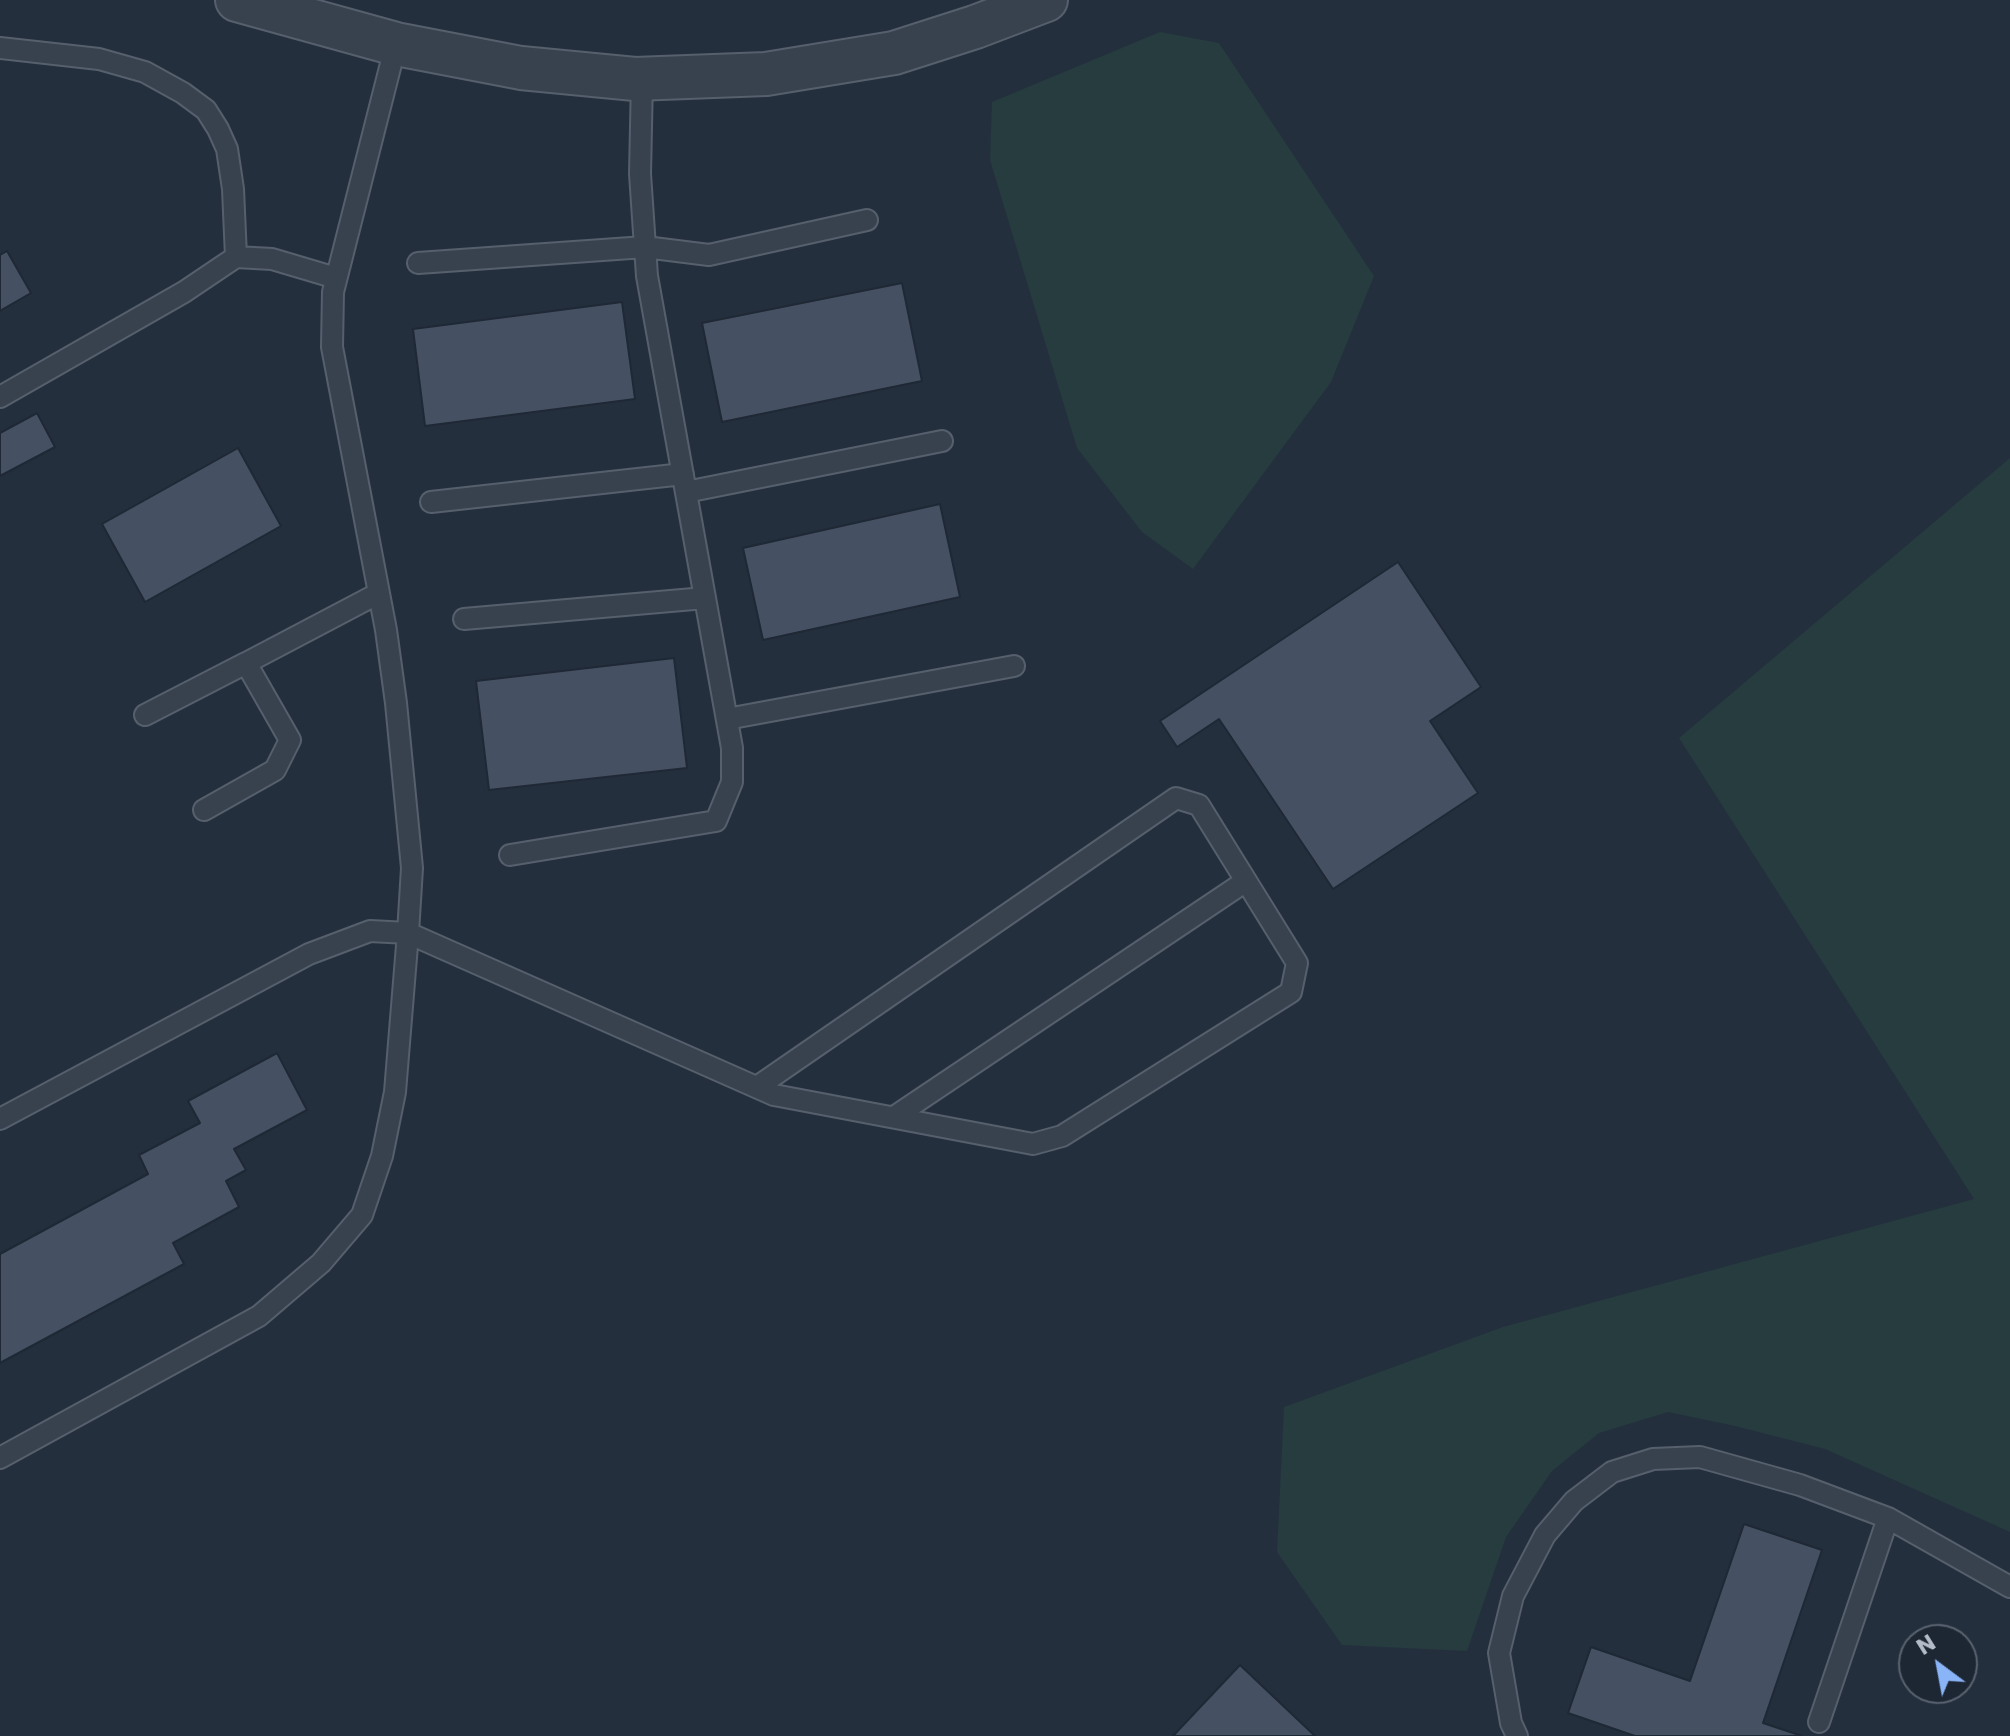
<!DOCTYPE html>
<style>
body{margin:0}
#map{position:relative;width:2010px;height:1736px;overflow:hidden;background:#242f3e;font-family:Poppins,sans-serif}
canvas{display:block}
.north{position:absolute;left:1898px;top:1624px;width:80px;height:80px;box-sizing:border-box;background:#1d2633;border:2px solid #59626f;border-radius:50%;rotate:328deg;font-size:22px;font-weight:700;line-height:32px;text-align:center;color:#b4bcc9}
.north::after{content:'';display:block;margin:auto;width:28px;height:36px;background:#8ab4f8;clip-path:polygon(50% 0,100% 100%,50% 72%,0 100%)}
</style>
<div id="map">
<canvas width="2010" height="1736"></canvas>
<div class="north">N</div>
</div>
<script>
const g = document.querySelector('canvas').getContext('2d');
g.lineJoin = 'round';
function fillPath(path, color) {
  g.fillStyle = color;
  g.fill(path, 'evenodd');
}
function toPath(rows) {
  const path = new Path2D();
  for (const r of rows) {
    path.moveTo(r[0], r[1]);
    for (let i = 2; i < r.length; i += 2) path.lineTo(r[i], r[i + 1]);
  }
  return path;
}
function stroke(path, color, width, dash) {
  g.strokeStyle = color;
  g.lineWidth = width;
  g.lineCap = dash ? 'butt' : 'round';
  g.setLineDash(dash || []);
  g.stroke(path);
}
fillPath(toPath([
 [1160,32,1219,43,1374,276,1331,382,1193,569,1142,532,1077,448,990,160,992,102],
 [2010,458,2010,1532,1825,1449,1735,1426,1668,1412,1599,1433,1552,1471,1506,1537,1467,1651,1342,1645,1277,1552,1284,1407,1503,1327,1974,1199,1679,738]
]), '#263c3f');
const building = toPath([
 [7,251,31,293,0,311,0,255,7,251],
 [902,283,922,381,722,422,702,323,902,283],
 [622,302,635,399,425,426,413,329,622,302],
 [37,413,55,447,0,476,0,433,37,413],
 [238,448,281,526,145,602,102,524,238,448],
 [940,504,960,597,763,640,743,548,940,504],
 [1398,562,1481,687,1430,721,1478,793,1333,889,1219,719,1177,747,1160,721,1398,562],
 [674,658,687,768,489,790,476,681,674,658],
 [277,1053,307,1110,234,1149,246,1170,226,1181,239,1207,173,1243,184,1264,0,1363,0,1254,148,1174,139,1155,200,1123,188,1101,277,1053],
 [1744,1524,1822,1550,1763,1723,1802,1736,1635,1736,1568,1713,1591,1647,1690,1681,1744,1524],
 [1240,1665,1315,1736,1173,1736,1240,1665]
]);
fillPath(building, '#455162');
stroke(building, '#1f2835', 2);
const lane = toPath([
 [0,48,99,59,145,72,183,93,206,110,218,129,227,149,233,189,236,257],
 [418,263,645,247,709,255,867,220],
 [0,397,184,292,236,257,272,259,336,278],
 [686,492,942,441],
 [431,502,683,474],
 [464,619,705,598],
 [145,715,246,663],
 [727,719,1014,666],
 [204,810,275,770,290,740,246,663,379,593],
 [510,855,716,821,732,782,732,748,647,276,640,174,642,79],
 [894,1117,1246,881],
 [0,1119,309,954,370,931,408,933,412,868,396,703,386,630,332,347,333,292,396,44],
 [0,1458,259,1316,321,1263,362,1215,382,1156,395,1092,408,933,774,1095,1033,1144,1062,1136,1291,992,1297,963,1199,805,1176,798,757,1087],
 [1819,1722,1888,1518],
 [1517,1736,1511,1723,1499,1653,1513,1596,1545,1535,1574,1501,1612,1472,1653,1459,1700,1457,1800,1485,1888,1518,2010,1587]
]);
const street = toPath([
 [237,0,396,44,521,68,635,79,766,74,894,53,975,27,1046,0]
]);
stroke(lane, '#565f6c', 24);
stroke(street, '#565f6c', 46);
stroke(lane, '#38414e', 20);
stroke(street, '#38414e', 42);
</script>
